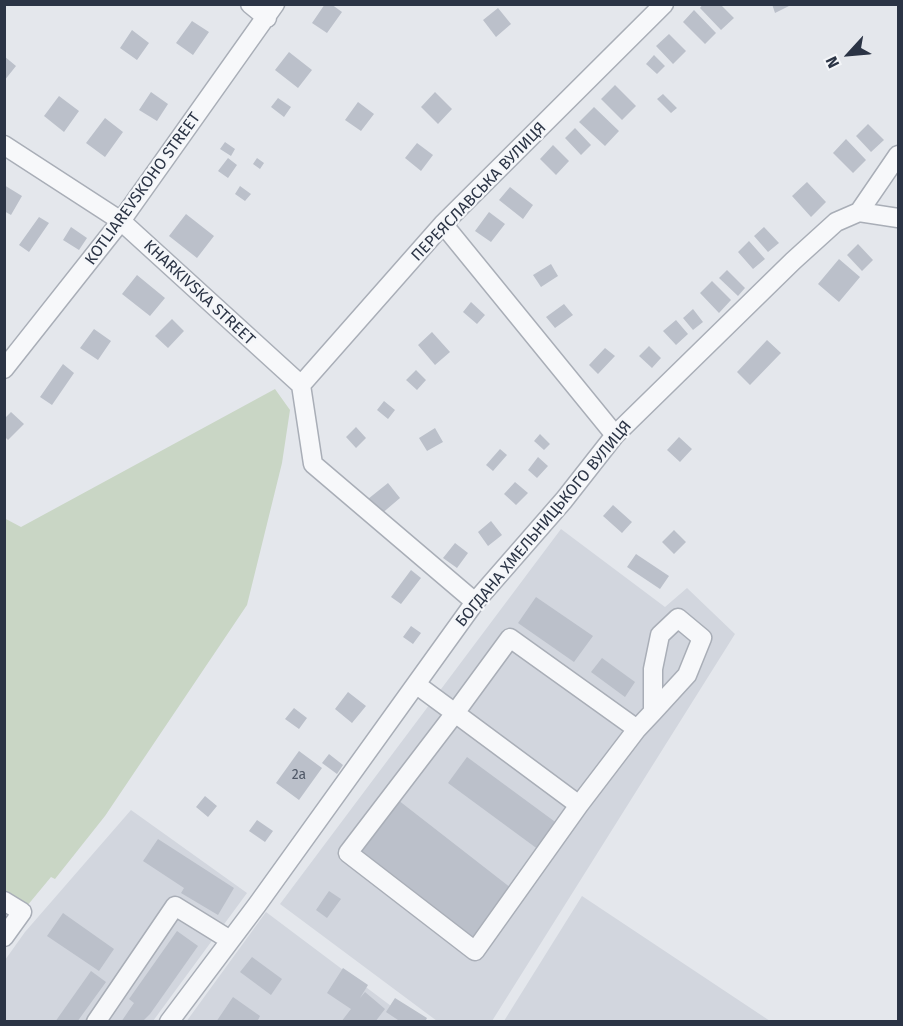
<!DOCTYPE html>
<meta charset="utf-8">
<style>
body{margin:0}
#map{position:relative;width:903px;height:1026px;overflow:hidden;background:#e4e7ec;font-family:"Fira Sans",sans-serif}
canvas{display:block}
.frame{position:absolute;inset:0;border:6px solid #2b3445;pointer-events:none}
.north{position:absolute;left:819px;top:24px;width:60px;height:60px;-webkit-text-stroke:4px #f4f6f9;paint-order:stroke;rotate:244deg;font-size:16px;font-weight:700;line-height:24px;text-align:center;color:#2b3445}
.north::after{content:'';display:block;margin:auto;width:21px;height:27px;background:#2b3445;clip-path:polygon(50% 0,100% 100%,50% 72%,0 100%)}
</style>
<div id="map">
<canvas width="903" height="1026"></canvas>
<div class="frame"></div>
<div class="north">N</div>
</div>
<script>
const g = document.querySelector('canvas').getContext('2d');
g.lineJoin = 'round';
function fillPath(path, color) {
  g.fillStyle = color;
  g.fill(path, 'evenodd');
}
function toPath(rows) {
  const path = new Path2D();
  for (const r of rows) {
    path.moveTo(r[0], r[1]);
    for (let i = 2; i < r.length; i += 2) path.lineTo(r[i], r[i + 1]);
  }
  return path;
}
function stroke(path, color, width, dash) {
  g.strokeStyle = color;
  g.lineWidth = width;
  g.lineCap = dash ? 'butt' : 'round';
  g.setLineDash(dash || []);
  g.stroke(path);
}
function drawText(font, color, halo, rows, align = 'center') {
  g.font = font + ' "Fira Sans",sans-serif';
  g.lineWidth = 4.5;
  g.setLineDash([]);
  g.textBaseline = 'middle';
  g.strokeStyle = halo;
  g.fillStyle = color;
  for (const [text, x, y, turn = 0] of rows) {
    g.save();
    g.translate(x, y);
    g.rotate((+turn || 0) * Math.PI / 180);
    g.textAlign = isNaN(turn) ? turn : align;
    if (halo) g.strokeText(text, 0, 0);
    g.fillText(text, 0, 0);
    g.restore();
  }
}
fillPath(toPath([
 [561,529,665,607,687,588,735,634,492,1021,437,1021,280,904],
 [131,810,247,893,153,1021,5,1022,5,960,25,932],
 [582,896,770,1021,504,1021],
 [266,912,411,1021,186,1022]
]), '#d2d6de');
fillPath(toPath([
 [275,389,290,410,282,463,247,605,105,816,55,879,51,877,22,912,4,901,4,518,21,527]
]), '#c9d6c5');
fillPath(toPath([
 [325,4,331,4,342,12,327,33,312,23],
 [703,4,720,4,734,18,721,30,700,8],
 [772,4,789,4,789,6,775,13],
 [498,8,511,24,496,37,483,20],
 [694,10,716,33,705,44,683,22],
 [192,21,209,32,193,55,176,43],
 [132,30,149,43,137,60,120,48],
 [669,34,686,51,673,64,656,46],
 [289,52,312,70,298,88,275,70],
 [654,55,665,66,657,74,646,64],
 [4,56,16,66,4,81],
 [615,85,636,106,622,120,601,99],
 [151,92,168,104,157,121,139,110],
 [435,92,452,109,438,124,421,107],
 [663,94,677,108,671,113,657,99],
 [59,96,79,111,64,132,44,116],
 [278,98,291,107,284,117,271,107],
 [358,102,374,114,361,131,345,120],
 [594,107,619,131,605,146,579,122],
 [105,118,123,132,105,157,86,143],
 [868,124,884,140,871,152,856,136],
 [575,128,591,145,581,155,565,138],
 [846,139,866,160,853,173,833,153],
 [225,142,235,149,231,156,220,149],
 [417,143,433,155,421,171,405,158],
 [553,145,569,161,556,175,540,159],
 [228,158,237,165,228,178,218,171],
 [257,158,264,163,260,169,253,164],
 [807,182,826,202,811,217,792,196],
 [4,185,22,196,11,215,4,211],
 [240,186,251,194,245,201,235,194],
 [510,187,533,205,523,219,499,200],
 [489,212,505,224,491,242,475,231],
 [186,214,214,236,197,258,169,236],
 [39,217,49,223,29,252,19,245],
 [71,227,87,238,79,250,63,240],
 [764,227,779,243,768,252,754,236],
 [749,241,765,259,753,269,738,252],
 [858,244,873,260,862,271,847,255],
 [839,259,860,277,839,302,818,284],
 [551,264,558,276,541,287,533,275],
 [727,270,745,288,738,296,719,278],
 [137,275,165,298,150,316,122,294],
 [712,281,731,300,719,313,700,293],
 [471,302,485,315,477,324,463,312],
 [564,304,573,315,555,328,546,317],
 [693,309,703,322,693,330,683,318],
 [172,319,184,331,168,348,155,336],
 [676,320,688,334,676,345,663,331],
 [94,329,111,341,98,360,80,348],
 [432,332,450,352,435,365,418,345],
 [767,340,781,353,750,385,737,372],
 [649,346,661,358,652,368,639,356],
 [605,348,615,356,598,374,589,365],
 [63,364,74,373,52,405,40,397],
 [416,370,426,380,417,390,406,380],
 [384,401,395,410,388,419,377,410],
 [11,412,24,424,8,440,4,436,4,419],
 [356,427,366,438,356,448,346,437],
 [435,428,443,442,427,451,419,438],
 [540,434,550,444,544,450,534,441],
 [679,437,692,449,680,462,667,450],
 [500,449,507,455,493,471,486,465],
 [538,457,548,466,537,478,528,470],
 [515,482,528,493,516,505,504,494],
 [388,483,400,498,380,515,368,499],
 [613,505,632,522,622,533,603,516],
 [491,521,502,535,488,546,478,532],
 [674,530,686,542,674,554,662,542],
 [455,543,468,553,457,568,443,558],
 [636,554,669,576,660,589,627,567],
 [411,570,421,578,401,604,391,597],
 [536,597,593,636,574,662,518,623],
 [411,626,421,633,413,644,403,637],
 [602,658,635,682,625,697,591,672],
 [348,692,366,706,352,723,335,709],
 [294,708,307,718,299,729,285,719],
 [299,751,322,768,299,800,276,783],
 [329,754,343,765,337,774,322,763],
 [467,757,558,824,539,850,448,783],
 [205,796,217,806,208,817,196,807],
 [398,800,511,888,472,938,359,850],
 [257,820,273,831,265,842,249,831],
 [158,839,234,888,218,915,181,893,184,888,143,861],
 [329,891,341,899,327,918,316,910],
 [63,913,114,949,99,971,47,936],
 [177,931,198,946,150,1014,142,1022,121,1022,134,1003,129,999],
 [252,957,282,979,271,995,240,972],
 [343,968,368,985,360,998,365,992,385,1009,375,1022,341,1022,351,1009,327,993],
 [91,971,106,982,77,1022,55,1022],
 [233,997,260,1016,257,1022,216,1022],
 [395,998,427,1018,425,1022,401,1022,386,1012]
]), '#bbc0ca');
const minor = toPath([
 [250,4,267,18],
 [4,145,121,221,301,385],
 [859,212,898,218],
 [443,224,615,435],
 [4,369,121,221,275,4],
 [301,385,443,224,664,4],
 [301,385,313,464,475,602],
 [417,685,455,713,579,805,475,951,348,853,455,713,510,638,637,729,579,805],
 [637,729,653,712,687,675,702,638,678,618,660,635,653,669,653,712],
 [4,901,22,912,4,937],
 [96,1022,175,906,230,940],
 [169,1022,257,905,475,602,564,500,615,435,793,261,836,222,859,212,898,155]
]);
stroke(minor, '#a9aeb7', 21);
stroke(minor, '#f7f8fa', 18);
drawText('14px', '#4f5766', null, [
 ["2а",299,775]
]);
drawText('16px', '#2b3445', '#f4f6f9', [
 ["KOTLIAREVSKOHO STREET",143,189,-54],
 ["ПЕРЕЯСЛАВСЬКА ВУЛИЦЯ",479,192,-46],
 ["KHARKIVSKA STREET",199,293,43],
 ["БОГДАНА ХМЕЛЬНИЦЬКОГО ВУЛИЦЯ",544,524,-50]
]);
</script>
